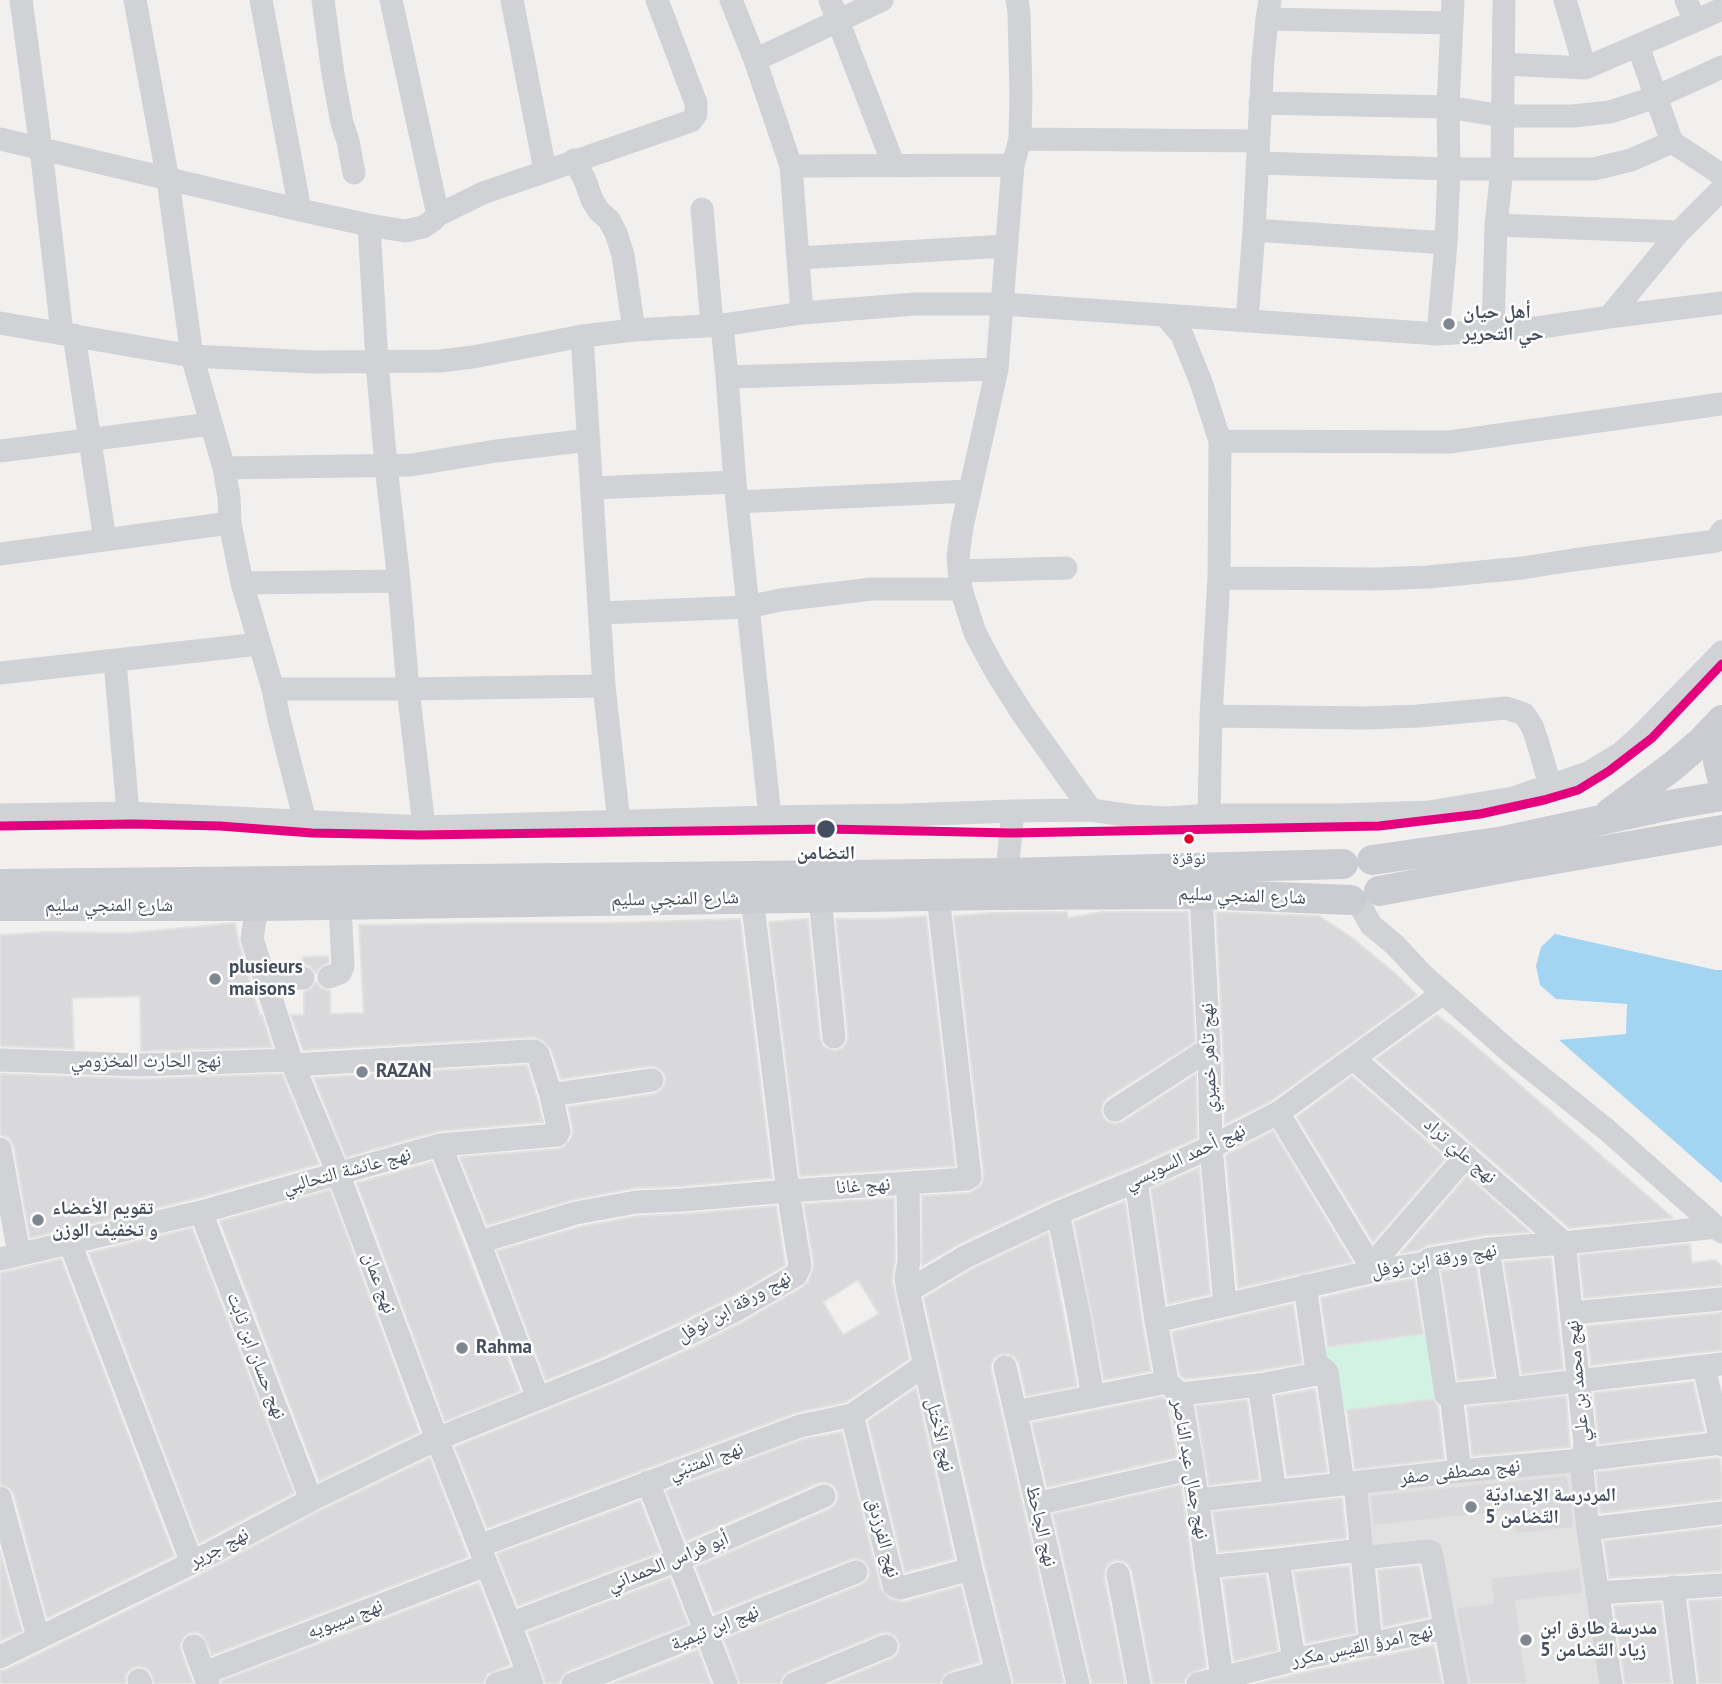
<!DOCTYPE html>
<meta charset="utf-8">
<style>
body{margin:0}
canvas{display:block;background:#f1f0ef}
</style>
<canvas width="1722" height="1684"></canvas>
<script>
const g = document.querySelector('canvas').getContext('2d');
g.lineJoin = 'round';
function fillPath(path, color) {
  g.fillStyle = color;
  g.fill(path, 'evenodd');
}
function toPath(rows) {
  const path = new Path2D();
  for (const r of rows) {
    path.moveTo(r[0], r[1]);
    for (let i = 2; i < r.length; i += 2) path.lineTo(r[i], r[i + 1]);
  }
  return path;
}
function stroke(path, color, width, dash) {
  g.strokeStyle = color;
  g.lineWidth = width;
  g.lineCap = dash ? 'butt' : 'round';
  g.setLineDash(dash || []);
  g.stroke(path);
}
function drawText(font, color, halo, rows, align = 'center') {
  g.font = font + ' "PT Sans","Noto Naskh Arabic",sans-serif';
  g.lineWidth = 5;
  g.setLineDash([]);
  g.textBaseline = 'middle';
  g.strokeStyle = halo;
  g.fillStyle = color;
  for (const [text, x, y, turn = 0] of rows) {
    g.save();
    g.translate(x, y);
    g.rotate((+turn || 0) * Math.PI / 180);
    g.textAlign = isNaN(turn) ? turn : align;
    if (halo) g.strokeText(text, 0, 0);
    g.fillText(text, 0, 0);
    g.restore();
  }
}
fillPath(toPath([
 [1574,1465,1605,1684,1461,1684,1440,1545,1368,1550,1361,1488]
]), '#e2e1e2');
fillPath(toPath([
 [1434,1333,1444,1397,1336,1412,1316,1348]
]), '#d2f2e3');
fillPath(toPath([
 [1555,934,1716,970,1722,970,1722,1183,1559,1040,1626,1034,1627,1004,1556,999,1540,985,1536,966,1541,947]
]), '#a3d5f3');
const building = toPath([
 [1067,912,1068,918,1102,912,1188,912,1195,1042,1107,1098,1103,1103,1101,1110,1103,1117,1108,1122,1115,1124,1122,1122,1196,1074,1197,1138,1130,1168,1052,1200,959,1244,922,1266,922,1196,969,1193,978,1188,982,1184,984,1176,954,916,991,913,1067,912],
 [1216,912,1319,916,1351,937,1397,975,1417,995,1271,1101,1225,1124,1223,1048,1216,912],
 [926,916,955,1166,800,1176,769,922,808,919,820,1038,823,1046,828,1049,835,1051,843,1048,847,1042,848,1036,836,919,882,919,926,916],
 [740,919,772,1178,682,1186,634,1188,572,1200,487,1225,460,1157,558,1149,564,1147,572,1137,573,1129,568,1107,655,1094,661,1090,665,1084,666,1077,662,1071,656,1067,650,1066,561,1079,551,1049,542,1040,534,1037,303,1050,291,1015,304,1015,304,992,311,989,316,982,321,988,330,991,330,1014,364,1013,359,925,505,923,610,923,740,919],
 [235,923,239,943,260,1016,262,1015,272,1047,141,1051,140,996,72,998,74,1049,0,1046,0,935,46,932,130,933,235,923],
 [328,956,329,962,319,968,316,973,310,966,303,964,303,957,328,956],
 [1437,1015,1458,1031,1673,1218,1569,1228,1376,1059,1437,1015],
 [527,1065,537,1099,543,1122,439,1131,346,1157,314,1078,527,1065],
 [0,1074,139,1079,282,1074,319,1164,198,1198,30,1238,14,1147,10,1139,5,1136,0,1135,0,1074],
 [1352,1076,1446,1158,1373,1242,1297,1117,1352,1076],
 [1273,1131,1352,1262,1238,1288,1226,1155,1273,1131],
 [432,1162,520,1391,445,1421,357,1183,432,1162],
 [1199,1168,1210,1294,1168,1304,1151,1189,1199,1168],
 [1467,1176,1530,1232,1486,1235,1428,1245,1419,1250,1401,1253,1467,1176],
 [330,1190,419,1432,319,1481,220,1221,330,1190],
 [894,1198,895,1260,892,1280,909,1359,846,1402,795,1413,487,1528,455,1447,614,1383,692,1348,743,1322,803,1287,809,1281,814,1265,804,1204,894,1198],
 [858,1280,879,1314,843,1335,823,1302,858,1280],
 [1125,1201,1142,1323,1151,1371,1104,1380,1074,1222,1125,1201],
 [776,1206,785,1265,729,1298,680,1322,603,1357,546,1380,497,1251,579,1227,638,1216,684,1214,776,1206],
 [192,1228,294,1493,199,1543,89,1253,192,1228],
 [1048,1233,1077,1386,1026,1396,1019,1364,1015,1357,1008,1354,1001,1354,995,1357,991,1364,991,1369,1064,1684,1014,1684,985,1566,924,1298,972,1269,1048,1233],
 [1690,1244,1692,1263,1716,1260,1722,1267,1722,1285,1584,1298,1579,1255,1690,1244],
 [1551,1258,1563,1369,1522,1374,1504,1262,1551,1258],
 [61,1259,174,1556,47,1618,14,1494,9,1488,0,1484,0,1273,61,1259],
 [1476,1265,1494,1376,1458,1380,1441,1271,1476,1265],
 [1414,1279,1423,1334,1328,1347,1321,1298,1377,1285,1414,1279],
 [1293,1304,1302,1363,1257,1371,1185,1379,1180,1375,1172,1332,1293,1304],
 [1722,1313,1722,1350,1591,1365,1587,1326,1722,1313],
 [1693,1382,1704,1431,1599,1444,1594,1393,1693,1382],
 [916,1388,954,1559,905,1572,868,1421,916,1388],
 [1315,1389,1327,1472,1287,1476,1275,1396,1315,1389],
 [1566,1396,1570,1447,1472,1456,1467,1407,1566,1396],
 [1163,1397,1167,1401,1177,1457,1047,1487,1032,1423,1163,1397],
 [1433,1399,1438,1406,1444,1459,1355,1469,1347,1410,1433,1399],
 [1247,1400,1259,1479,1209,1485,1196,1406,1247,1400],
 [842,1432,881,1589,890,1599,904,1602,961,1586,980,1662,950,1671,944,1675,940,1684,831,1684,891,1659,897,1655,900,1648,899,1641,894,1635,887,1632,881,1633,789,1671,783,1676,780,1684,740,1684,724,1639,861,1585,867,1580,870,1575,869,1568,864,1561,857,1558,851,1559,714,1613,696,1567,830,1509,836,1504,838,1497,837,1491,832,1484,825,1482,818,1483,686,1541,666,1491,804,1439,842,1432],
 [430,1458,468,1557,212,1655,203,1636,197,1632,189,1633,183,1638,180,1644,181,1651,193,1684,155,1684,151,1673,146,1668,139,1666,132,1668,128,1672,125,1678,126,1684,0,1684,0,1671,6,1670,198,1576,317,1512,430,1458],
 [1717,1458,1720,1459,1722,1475,1722,1499,1600,1513,1596,1472,1717,1458],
 [1568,1475,1574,1528,1515,1534,1512,1511,1373,1526,1370,1495,1568,1475],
 [1181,1485,1206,1667,1189,1674,1185,1680,1184,1684,1153,1684,1132,1571,1128,1564,1122,1561,1116,1560,1108,1564,1105,1570,1104,1577,1125,1684,1092,1684,1053,1514,1181,1485],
 [1342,1498,1346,1538,1219,1552,1213,1512,1342,1498],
 [640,1501,660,1552,518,1606,497,1554,640,1501],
 [1722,1527,1722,1571,1609,1578,1604,1541,1722,1527],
 [0,1551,22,1631,0,1641,0,1551],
 [1349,1566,1356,1633,1306,1643,1294,1572,1349,1566],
 [1419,1566,1429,1617,1383,1627,1378,1570,1419,1566],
 [1580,1568,1583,1594,1516,1601,1527,1684,1470,1684,1456,1607,1493,1603,1490,1578,1580,1568],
 [1266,1575,1278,1650,1234,1661,1223,1579,1266,1575],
 [670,1578,688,1624,568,1671,562,1676,559,1684,546,1684,528,1632,670,1578],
 [479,1583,510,1665,487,1674,483,1684,222,1684,221,1681,479,1583],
 [1722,1599,1722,1684,1699,1684,1689,1601,1722,1599],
 [1661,1603,1671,1684,1625,1684,1614,1606,1661,1603],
 [1434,1645,1442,1684,1256,1684,1297,1674,1434,1645],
 [698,1650,711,1684,611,1684,698,1650]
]);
fillPath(building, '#d9d9db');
stroke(building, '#e2e1e2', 2);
stroke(toPath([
 [21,0,41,149,62,333],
 [135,0,168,180,192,356,224,468,229,497,230,523,242,583,273,689,279,719,305,821],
 [261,0,300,210,369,225,405,231,423,227,432,221,438,215,483,193,691,121,696,114,696,103,657,0],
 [323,0,333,74,342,123,348,141,354,173],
 [391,0,438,215],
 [512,0,545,170],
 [731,0,755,60,791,166,802,313],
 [830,0,894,166],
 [1017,0,1019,13,1021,94,1020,139,1013,165,997,369,962,527,958,557,961,589,975,633,996,672,1024,716,1091,810],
 [1565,0,1585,68],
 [1686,0,1695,21,1722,9],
 [1267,19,1451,23],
 [755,60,882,0],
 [1503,64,1585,68,1695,21],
 [1260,103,1448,107,1502,116,1573,116,1610,112,1656,97,1722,67],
 [0,139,300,210],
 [1020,139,1258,141],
 [1672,142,1722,175],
 [574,160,585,180,592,200,599,211,609,220,616,233,623,255,634,330],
 [1257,163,1449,169,1594,169,1631,160,1672,142,1638,46],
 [791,166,1013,165],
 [702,209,712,325],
 [369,225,377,362,386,466,399,581,408,689,424,827],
 [1496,225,1679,232],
 [1254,230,1446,243],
 [798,258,1006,246],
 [1609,317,1722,303],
 [1247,321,1254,230,1263,59,1267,19,1270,0],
 [0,323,192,356,313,362,440,361,473,357,582,336,634,330,722,325,802,313,915,304,1003,304,1438,334,1535,328,1609,317,1679,232,1722,189],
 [722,325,727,377,735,482,770,817],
 [1493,330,1496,225,1502,169,1504,0],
 [1438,334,1446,243,1449,169,1448,107,1453,0],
 [74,335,105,540],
 [582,336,604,686,619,822],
 [727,377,997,369],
 [1220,441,1449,442,1722,404],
 [0,451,211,424],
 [224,468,411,465,496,451,589,440],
 [592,488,735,482],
 [737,502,969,491],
 [0,554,230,523],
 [960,571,1066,568],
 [1219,578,1377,579,1428,577,1522,568,1573,560,1716,541,1722,531],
 [242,583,399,581],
 [600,613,748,607,780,600,872,589,961,589],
 [115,661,128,813],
 [0,673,259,644],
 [273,689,408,689,604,686],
 [1211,716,1367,718,1418,716,1506,708,1524,714,1532,726,1537,740,1550,785],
 [0,815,128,813,424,827,770,817,905,815,1013,811],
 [1209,815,1339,815,1429,812,1513,798,1588,773,1621,753,1642,734,1722,652],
 [1007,873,1013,811,1091,810,1132,816,1168,818,1209,815,1211,716,1219,578,1220,441,1201,382,1182,335,1165,315],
 [1201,894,1209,1049,1211,1147,1225,1305],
 [268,895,255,919,252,939,291,1060,338,1173,437,1439,510,1624,532,1684],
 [820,898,834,1037],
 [1358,902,1371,925,1395,945,1423,975,1510,1052,1607,1130,1722,1232],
 [329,977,340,973,343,966,340,905],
 [265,980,303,978],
 [1354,1059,1564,1243,1585,1443,1584,1451,1581,1460,1588,1529,1611,1684],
 [0,1060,140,1065,291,1060],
 [293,1065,529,1051,534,1051,538,1054,551,1095],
 [1115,1110,1209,1049],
 [1278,1113,1374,1271],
 [440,1145,479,1242,538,1398],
 [0,1149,19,1254],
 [1136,1181,1156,1321,1167,1382,1180,1394,1193,1468,1222,1678],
 [908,1183,909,1261,906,1278,908,1291,971,1569,1000,1684],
 [201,1212,311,1500],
 [1058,1213,1078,1311,1093,1397],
 [479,1242,576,1213,636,1202,683,1200,788,1191,967,1179,970,1177,938,896],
 [70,1243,192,1563],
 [1488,1249,1510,1389],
 [0,1259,201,1212,440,1145,557,1135,559,1131,551,1095,652,1080],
 [1426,1263,1446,1395,1510,1389,1722,1364],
 [1372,1267,1381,1254,1466,1156],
 [1305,1286,1316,1363,1327,1372,1343,1484],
 [908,1291,965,1257,1058,1213,1136,1181,1211,1147,1278,1113,1443,993],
 [1572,1313,1722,1299],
 [1156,1321,1374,1271,1426,1263,1430,1259,1488,1249,1564,1243,1717,1227],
 [1005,1367,1078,1684],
 [1704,1367,1722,1445],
 [1259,1385,1275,1492],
 [1180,1394,1259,1385,1327,1372],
 [1451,1394,1460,1471],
 [1015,1412,1167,1382],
 [852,1415,894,1585,897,1587,901,1588,971,1569],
 [648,1482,726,1684],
 [1355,1483,1371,1645],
 [0,1498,38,1637],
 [1198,1500,1460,1471,1581,1460,1722,1443],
 [1036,1504,1193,1468],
 [1588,1529,1722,1513],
 [479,1546,800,1426,852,1415,925,1365],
 [1362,1558,1428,1551,1431,1552,1456,1684],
 [1278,1560,1294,1660],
 [1206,1567,1278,1560,1361,1550],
 [1118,1574,1139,1684],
 [1673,1587,1685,1684],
 [1597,1593,1722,1585],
 [510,1624,678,1560,824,1496],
 [194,1646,208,1684],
 [0,1657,192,1563,311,1500,437,1439,609,1370,686,1335,736,1310,796,1275,800,1266,788,1191,752,898],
 [204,1673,486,1565],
 [139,1680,141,1684],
 [497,1684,528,1674],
 [573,1684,856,1572],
 [794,1684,886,1646],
 [954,1684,997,1672],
 [1198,1684,1294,1660,1445,1628]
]), '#d1d2d6', 23);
stroke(toPath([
 [1722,735,1719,742,1718,761,1722,777],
 [1610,813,1673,766,1702,741,1722,720],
 [1372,860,1504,841,1675,804,1722,796],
 [0,884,844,875,1007,873,1343,864],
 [1379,891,1509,867,1722,830],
 [0,906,262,906,995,895,1201,894,1351,900]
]), '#caccd1', 30);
stroke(toPath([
 [0,826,134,824,220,826,312,833,420,835,828,829,1011,833,1379,826,1480,814,1544,800,1578,790,1609,771,1652,738,1722,664]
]), '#e5007d', 9);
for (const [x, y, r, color] of [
 [1449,324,7,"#818791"],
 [826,829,10,"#454e5e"],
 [1189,839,6,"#e4002b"],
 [215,979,7,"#818791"],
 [362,1072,7,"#818791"],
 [38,1220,7,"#818791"],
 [462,1348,7,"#818791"],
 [1471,1507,7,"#818791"],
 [1526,1640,7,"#818791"]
]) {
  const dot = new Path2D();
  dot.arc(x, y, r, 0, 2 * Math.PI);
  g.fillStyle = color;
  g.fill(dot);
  stroke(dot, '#fff', 2.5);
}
drawText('17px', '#454e5e', '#fff', [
 ["نوقرة",1189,859]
]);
drawText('bold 19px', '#454e5e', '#fff', [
 ["أهل حيان",1463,313],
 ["حي التحرير",1463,335],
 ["plusieurs",229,968],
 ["maisons",229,990],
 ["RAZAN",376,1072],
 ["تقويم الأعضاء",52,1209],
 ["و تخفيف الوزن",52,1231],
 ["Rahma",476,1348],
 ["المردرسة الإعداديّة",1485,1496],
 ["التّضامن 5",1485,1518],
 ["مدرسة طارق ابن",1540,1629],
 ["زياد التّضامن 5",1540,1651]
], 'left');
drawText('bold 19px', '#454e5e', '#fff', [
 ["التضامن",826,854]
]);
drawText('19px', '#454e5e', '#fff', [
 ["شارع المنجي سليم",1242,896,2],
 ["شارع المنجي سليم",675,899,-1],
 ["شارع المنجي سليم",109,906],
 ["نهج تاهر خميري",1209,1058,-92],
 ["نهج الحارث المخزومي",146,1062],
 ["نهج عليّ تراد",1460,1151,41],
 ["نهج أحمد السويسي",1185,1157,-25],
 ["نهج عائشة التحالبي",347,1171,-15],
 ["نهج غانا",863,1186,-4],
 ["نهج ورقة ابن نوفل",1434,1261,-10],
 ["نهج عمان",379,1283,70],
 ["نهج ورقة ابن نوفل",734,1307,-29],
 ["نهج حسان ابن ثابت",256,1356,69],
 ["نهج محمد بن علي",1578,1381,-95],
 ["نهج الأختل",940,1435,77],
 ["نهج المتنبّي",706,1461,-20],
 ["نهج جمال عبد الناصر",1190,1469,80],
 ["نهج مصطفى صفر",1460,1472,-6],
 ["نهج الجاحظ",1041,1526,77],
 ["نهج الفرزدق",883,1538,75],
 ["نهج جرير",219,1548,-28],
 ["أبو فراس الحمداني",668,1562,-22],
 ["نهج سيبويه",345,1619,-21],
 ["نهج ابن تيمية",715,1628,-22],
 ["نهج امرؤ القيس مكرر",1362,1646,-12]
]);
</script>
